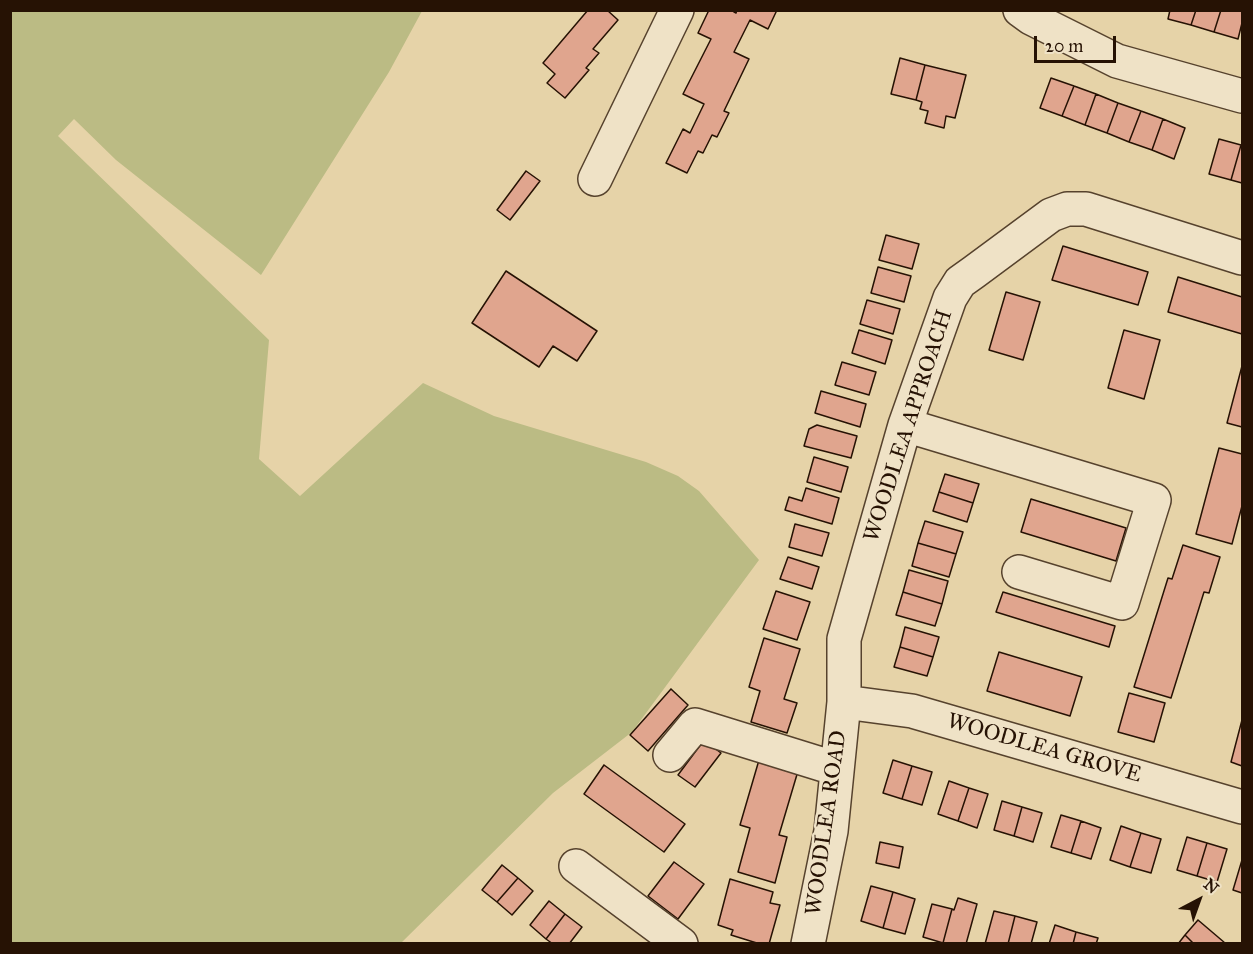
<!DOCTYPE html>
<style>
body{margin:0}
#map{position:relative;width:1253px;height:954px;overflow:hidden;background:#e6d3a8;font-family:"IM FELL Great Primer",serif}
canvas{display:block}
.frame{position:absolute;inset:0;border:12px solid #261204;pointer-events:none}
.north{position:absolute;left:1169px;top:870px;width:60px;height:60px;-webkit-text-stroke:4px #efe2c6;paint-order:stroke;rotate:41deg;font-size:16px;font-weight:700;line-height:24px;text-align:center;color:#261204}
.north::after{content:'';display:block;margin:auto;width:21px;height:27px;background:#261204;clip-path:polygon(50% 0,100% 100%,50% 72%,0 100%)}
.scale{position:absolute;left:1034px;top:36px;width:82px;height:27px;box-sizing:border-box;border:3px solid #261204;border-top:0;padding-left:8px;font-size:18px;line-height:21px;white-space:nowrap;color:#261204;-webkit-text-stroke:4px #efe2c6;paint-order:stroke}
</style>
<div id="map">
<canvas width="1253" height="954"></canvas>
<div class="frame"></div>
<div class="north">N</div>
<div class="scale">20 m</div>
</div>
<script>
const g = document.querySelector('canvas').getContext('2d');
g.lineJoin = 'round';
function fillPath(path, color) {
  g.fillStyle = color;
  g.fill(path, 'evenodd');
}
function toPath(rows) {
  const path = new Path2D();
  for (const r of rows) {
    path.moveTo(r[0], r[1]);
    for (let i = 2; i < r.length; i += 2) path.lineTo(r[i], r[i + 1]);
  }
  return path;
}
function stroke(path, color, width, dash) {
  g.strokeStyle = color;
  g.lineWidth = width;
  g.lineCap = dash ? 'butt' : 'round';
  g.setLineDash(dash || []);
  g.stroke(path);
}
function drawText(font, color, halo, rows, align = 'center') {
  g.font = font + ' "IM FELL Great Primer",serif';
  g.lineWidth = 5;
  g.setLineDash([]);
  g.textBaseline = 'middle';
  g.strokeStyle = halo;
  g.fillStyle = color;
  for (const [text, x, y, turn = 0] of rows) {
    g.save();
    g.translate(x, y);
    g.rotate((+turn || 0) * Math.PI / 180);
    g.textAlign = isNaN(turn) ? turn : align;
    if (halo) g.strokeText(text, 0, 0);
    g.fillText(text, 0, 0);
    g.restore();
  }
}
fillPath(toPath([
 [10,11,422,11,389,72,261,275,116,160,74,119,58,136,269,340,259,459,300,496,423,383,494,416,646,462,678,476,699,491,759,560,632,732,553,793,401,943,11,943]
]), '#bbbb84');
const building = toPath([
 [588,10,607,10,618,20,593,49,599,53,586,68,589,70,565,98,547,83,555,74,543,63,588,10],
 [709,10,731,10,736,13,737,10,777,10,768,29,750,20,734,52,749,59,724,111,729,113,717,137,712,135,703,153,698,151,687,173,666,163,683,129,690,133,704,104,683,94,711,39,698,33,709,10],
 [1170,10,1196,10,1191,25,1168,19,1170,10],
 [1196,10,1221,10,1214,32,1191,25,1196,10],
 [1221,10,1242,10,1242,23,1238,39,1214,32,1221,10],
 [900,58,925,65,916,100,891,94,900,58],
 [925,65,966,75,955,118,946,116,944,128,925,123,928,111,920,109,922,102,916,100,925,65],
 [1051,78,1074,86,1062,116,1040,108,1051,78],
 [1074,86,1096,94,1085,125,1062,116,1074,86],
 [1096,94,1118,103,1107,133,1085,125,1096,94],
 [1118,103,1141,111,1129,142,1107,133,1118,103],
 [1141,111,1163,119,1152,150,1129,142,1141,111],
 [1163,119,1185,128,1174,159,1152,150,1163,119],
 [1219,139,1241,145,1231,180,1209,174,1219,139],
 [1241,145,1242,146,1242,183,1231,180,1241,145],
 [526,171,540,181,510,220,497,210,526,171],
 [886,235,919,244,912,269,879,260,886,235],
 [1063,246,1148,272,1138,305,1052,280,1063,246],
 [878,267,911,276,904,302,871,293,878,267],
 [506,271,597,331,577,361,553,346,539,367,472,323,506,271],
 [1178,277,1242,297,1242,334,1168,312,1178,277],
 [1006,292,1040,302,1023,360,989,350,1006,292],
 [867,300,900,309,893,334,860,324,867,300],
 [859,330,892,340,885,364,852,353,859,330],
 [1124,330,1160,340,1144,399,1108,388,1124,330],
 [842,362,876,372,869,395,835,385,842,362],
 [1242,366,1242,427,1227,423,1242,366],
 [821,391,866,404,860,427,815,413,821,391],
 [817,425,857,436,851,458,804,446,809,429,817,425],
 [1219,448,1242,454,1242,506,1232,544,1196,534,1219,448],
 [814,457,848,467,841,492,807,482,814,457],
 [945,474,979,484,973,503,939,492,945,474],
 [806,488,839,498,832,524,785,510,789,497,802,501,806,488],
 [939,492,973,503,967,522,933,511,939,492],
 [1031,499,1126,528,1116,561,1021,532,1031,499],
 [925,521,963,532,956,554,918,543,925,521],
 [795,524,829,533,822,556,789,547,795,524],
 [918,543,956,554,949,577,912,566,918,543],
 [1183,545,1220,557,1209,593,1204,592,1171,698,1134,687,1168,578,1172,579,1183,545],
 [788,557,819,567,812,589,780,579,788,557],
 [909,570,948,581,942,604,903,592,909,570],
 [776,591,810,602,797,640,763,629,776,591],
 [903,592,942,604,935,626,896,615,903,592],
 [1003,592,1115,626,1109,647,996,612,1003,592],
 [905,627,939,637,933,657,900,647,905,627],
 [764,638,800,649,784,699,797,703,787,733,751,722,760,691,749,687,764,638],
 [900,647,933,657,927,676,894,667,900,647],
 [999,652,1082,677,1070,716,987,691,999,652],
 [671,689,688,705,648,751,630,735,671,689],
 [1129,693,1165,703,1154,742,1118,732,1129,693],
 [1242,720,1242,766,1231,762,1242,720],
 [704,740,721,753,695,787,678,775,704,740],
 [759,760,798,771,779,835,787,837,775,883,738,872,750,828,740,825,759,760],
 [893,760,912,766,902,799,883,793,893,760],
 [604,765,685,824,664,852,584,794,604,765],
 [912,766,932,772,922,805,902,799,912,766],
 [949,781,969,788,958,821,938,814,949,781],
 [969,788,988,794,977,828,958,821,969,788],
 [1002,801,1022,807,1014,836,994,830,1002,801],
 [1022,807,1042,813,1033,842,1014,836,1022,807],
 [1061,815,1081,821,1071,853,1051,847,1061,815],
 [1081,821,1101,828,1091,859,1071,853,1081,821],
 [1121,826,1141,833,1130,867,1110,860,1121,826],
 [1141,833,1161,839,1151,873,1130,867,1141,833],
 [1187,837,1207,843,1197,876,1177,870,1187,837],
 [880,842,903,847,899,868,876,863,880,842],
 [1207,843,1227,849,1217,882,1197,876,1207,843],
 [1242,860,1242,893,1233,890,1242,860],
 [674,862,704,884,678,919,648,896,674,862],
 [502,865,518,878,497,902,482,890,502,865],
 [518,878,533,891,512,915,497,902,518,878],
 [730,879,773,892,770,903,780,905,769,944,760,944,731,935,733,930,718,925,730,879],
 [871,886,893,892,883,928,861,921,871,886],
 [893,892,915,899,905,934,883,928,893,892],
 [958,898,977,904,966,944,943,943,952,909,954,910,958,898],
 [549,901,565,914,546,939,530,925,549,901],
 [932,904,952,909,943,943,923,937,932,904],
 [994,911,1015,916,1008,944,985,944,994,911],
 [565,914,582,927,569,944,553,944,546,939,565,914],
 [1015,916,1037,922,1031,944,1008,944,1015,916],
 [1198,920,1225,943,1224,944,1194,944,1185,935,1198,920],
 [1055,925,1076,932,1073,944,1049,944,1055,925],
 [1076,932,1098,938,1096,944,1073,944,1076,932],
 [1185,935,1194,944,1178,944,1185,935]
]);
fillPath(building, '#e0a58e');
stroke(building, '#261204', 1.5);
const minor = toPath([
 [1020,10,1031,18,1117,61,1242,96],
 [595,179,677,10],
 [905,425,1154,500,1122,603,1019,572],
 [844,702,912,711,1242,807],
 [670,755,695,725,837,769],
 [576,866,681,944],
 [808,944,831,831,844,702,844,639,905,425,950,298,960,282,974,272,1051,215,1067,209,1086,209,1242,258]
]);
stroke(minor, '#56422d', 36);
stroke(minor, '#efe2c6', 33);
drawText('22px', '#261204', '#efe2c6', [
 ["WOODLEA APPROACH",909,426,-72],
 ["WOODLEA GROVE",1044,749,16],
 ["WOODLEA ROAD",827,823,-82]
]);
</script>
